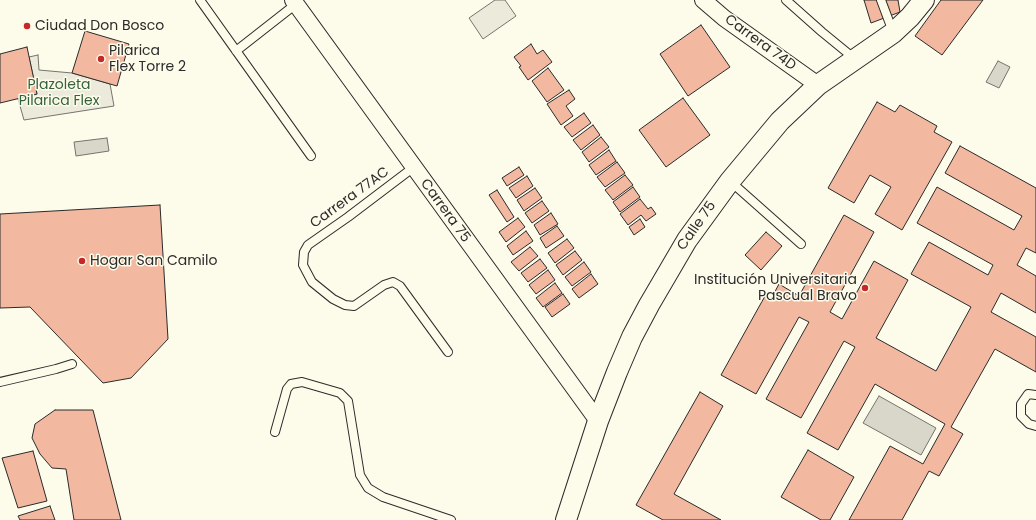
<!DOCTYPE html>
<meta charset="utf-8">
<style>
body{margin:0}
canvas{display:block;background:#fdfbea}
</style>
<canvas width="1036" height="520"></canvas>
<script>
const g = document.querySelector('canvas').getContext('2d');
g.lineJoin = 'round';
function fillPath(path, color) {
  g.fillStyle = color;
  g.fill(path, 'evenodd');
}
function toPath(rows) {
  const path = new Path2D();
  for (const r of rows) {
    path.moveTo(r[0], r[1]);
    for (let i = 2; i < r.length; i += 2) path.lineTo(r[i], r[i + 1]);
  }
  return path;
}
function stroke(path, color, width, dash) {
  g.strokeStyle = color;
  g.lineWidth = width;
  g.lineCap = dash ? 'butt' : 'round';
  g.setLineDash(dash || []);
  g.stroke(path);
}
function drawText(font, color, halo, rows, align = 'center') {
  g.font = font + ' Poppins,sans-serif';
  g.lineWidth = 3;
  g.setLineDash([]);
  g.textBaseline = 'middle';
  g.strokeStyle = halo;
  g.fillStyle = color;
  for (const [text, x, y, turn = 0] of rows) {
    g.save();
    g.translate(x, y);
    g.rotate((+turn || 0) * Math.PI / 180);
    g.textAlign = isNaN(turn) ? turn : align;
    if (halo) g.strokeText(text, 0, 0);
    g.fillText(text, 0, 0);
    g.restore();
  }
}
const green = toPath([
 [495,0,505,0,516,16,483,39,469,18,495,0],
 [38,55,39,70,72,73,110,84,114,106,24,120,18,99,37,94,29,57,38,55]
]);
fillPath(green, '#ecebdb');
stroke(green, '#74746e', 1);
const water = toPath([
 [998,61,1010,67,999,88,986,82,998,61],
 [107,138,109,151,76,156,74,142,107,138],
 [879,396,936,428,921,455,863,423,879,396]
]);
fillPath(water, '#d8d7c9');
stroke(water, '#74746e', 1);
const building = toPath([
 [864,0,898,0,900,12,871,23,864,0],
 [941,0,983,0,942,55,915,36,941,0],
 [701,25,730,67,688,96,660,54,701,25],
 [85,31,129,44,117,86,72,73,85,31],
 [531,44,537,54,543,50,552,62,528,80,519,67,521,66,514,57,531,44],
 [27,47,37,94,0,103,0,54,27,47],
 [548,68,564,90,547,102,532,81,548,68],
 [569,90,575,99,566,106,573,116,561,125,547,104,569,90],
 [683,98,710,135,666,167,639,130,683,98],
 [877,102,895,112,900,105,937,126,934,132,952,142,902,230,875,214,891,187,870,175,854,203,828,188,877,102],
 [584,113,591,123,572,137,564,127,584,113],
 [593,125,600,135,581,150,573,140,593,125],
 [601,137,609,147,589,162,582,152,601,137],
 [960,146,1036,188,1036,253,1026,248,1017,265,1036,276,1036,313,1001,293,991,312,1036,337,1036,372,995,349,951,427,963,434,939,476,929,471,902,520,849,520,890,446,923,464,945,424,875,384,838,450,807,433,855,347,844,341,801,418,766,399,809,322,799,317,756,394,721,375,765,296,771,299,779,284,799,296,844,215,874,232,830,312,842,319,874,261,908,280,876,338,936,371,971,307,911,274,929,242,988,275,993,265,917,223,937,187,1014,230,1022,216,945,173,960,146],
 [609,150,616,161,596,175,589,165,609,150],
 [617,162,625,173,605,187,597,177,617,162],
 [519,167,524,175,507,186,502,178,519,167],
 [625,175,633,185,613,200,605,190,625,175],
 [527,176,533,186,516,198,509,188,527,176],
 [633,187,640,197,620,212,613,202,633,187],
 [535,188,542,198,524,211,517,200,535,188],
 [497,190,514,217,507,222,489,195,497,190],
 [640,199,648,209,651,207,656,214,646,221,641,215,628,225,620,214,640,199],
 [542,201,549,211,532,223,525,213,542,201],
 [160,205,168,339,131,378,103,383,30,307,0,308,0,214,160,205],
 [551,213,558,224,540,235,534,225,551,213],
 [518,218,525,227,506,242,499,232,518,218],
 [640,219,645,227,634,235,629,227,640,219],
 [557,226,564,236,546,248,540,238,557,226],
 [526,231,533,241,513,255,507,246,526,231],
 [766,232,782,246,761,270,745,255,766,232],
 [567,239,574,248,555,263,548,253,567,239],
 [530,247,538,256,519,271,511,262,530,247],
 [575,251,582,260,563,275,556,265,575,251],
 [540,259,547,268,528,282,521,273,540,259],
 [584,262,591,272,572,286,565,277,584,262],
 [548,270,555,280,536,294,529,285,548,270],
 [591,274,598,284,579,298,572,289,591,274],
 [555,283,562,293,543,307,536,298,555,283],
 [563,294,570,304,552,317,545,307,563,294],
 [700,392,723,406,674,494,721,520,663,520,636,505,700,392],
 [55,410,93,410,121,520,74,520,66,469,52,468,40,454,32,438,35,424,55,410],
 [808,450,854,477,830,520,821,520,781,497,808,450],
 [33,451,47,501,18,508,2,458,33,451],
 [50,506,55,520,20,520,18,516,50,506]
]);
fillPath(building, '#f2b8a0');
stroke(building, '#2b2b2b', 1);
const service = toPath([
 [200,0,311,156],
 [786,0,822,32,855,59],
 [881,0,893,32],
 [236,51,296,4],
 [414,167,348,217,308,245,304,252,303,265,312,282,333,299,345,305,354,306,384,285,393,282,400,286,448,352],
 [730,181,801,244],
 [0,382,56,369,72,364],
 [1036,395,1028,394,1021,404,1021,416,1029,424,1036,426],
 [275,432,287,389,291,384,302,382,340,393,348,401,360,475,368,488,383,497,451,520]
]);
const minor = toPath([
 [293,0,598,421],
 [703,0,724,18,818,85]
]);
const tertiary = toPath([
 [566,520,598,421,617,372,632,337,649,305,687,240,730,181,780,121,818,85,893,33,910,17,924,0]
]);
stroke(service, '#2b2b2b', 10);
stroke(minor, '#2b2b2b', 18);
stroke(tertiary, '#2b2b2b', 22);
stroke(service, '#fdfbea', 8);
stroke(minor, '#fdfbea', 16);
stroke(tertiary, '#fdfbea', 20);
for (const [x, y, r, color] of [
 [27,26,4,"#c62828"],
 [101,59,4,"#c62828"],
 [82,261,4,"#c62828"],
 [865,288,4,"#c62828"]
]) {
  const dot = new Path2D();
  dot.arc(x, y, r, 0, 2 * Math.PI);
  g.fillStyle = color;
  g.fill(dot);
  stroke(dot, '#fdfbea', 1.5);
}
drawText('14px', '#2b2b2b', '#fdfbea', [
 ["Ciudad Don Bosco",35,26],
 ["Pilarica",109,51],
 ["Flex Torre 2",109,67],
 ["Hogar San Camilo",90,261],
 ["Institución Universitaria",857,280,"right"],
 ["Pascual Bravo",857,296,"right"]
], 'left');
drawText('14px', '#2b2b2b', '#fdfbea', [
 ["Carrera 74D",760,43,36],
 ["Carrera 77AC",350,198,-36],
 ["Carrera 75",445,211,54],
 ["Calle 75",697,226,-55]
]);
drawText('14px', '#34623c', '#fdfbea', [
 ["Plazoleta",59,85],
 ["Pilarica Flex",59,101]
]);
</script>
